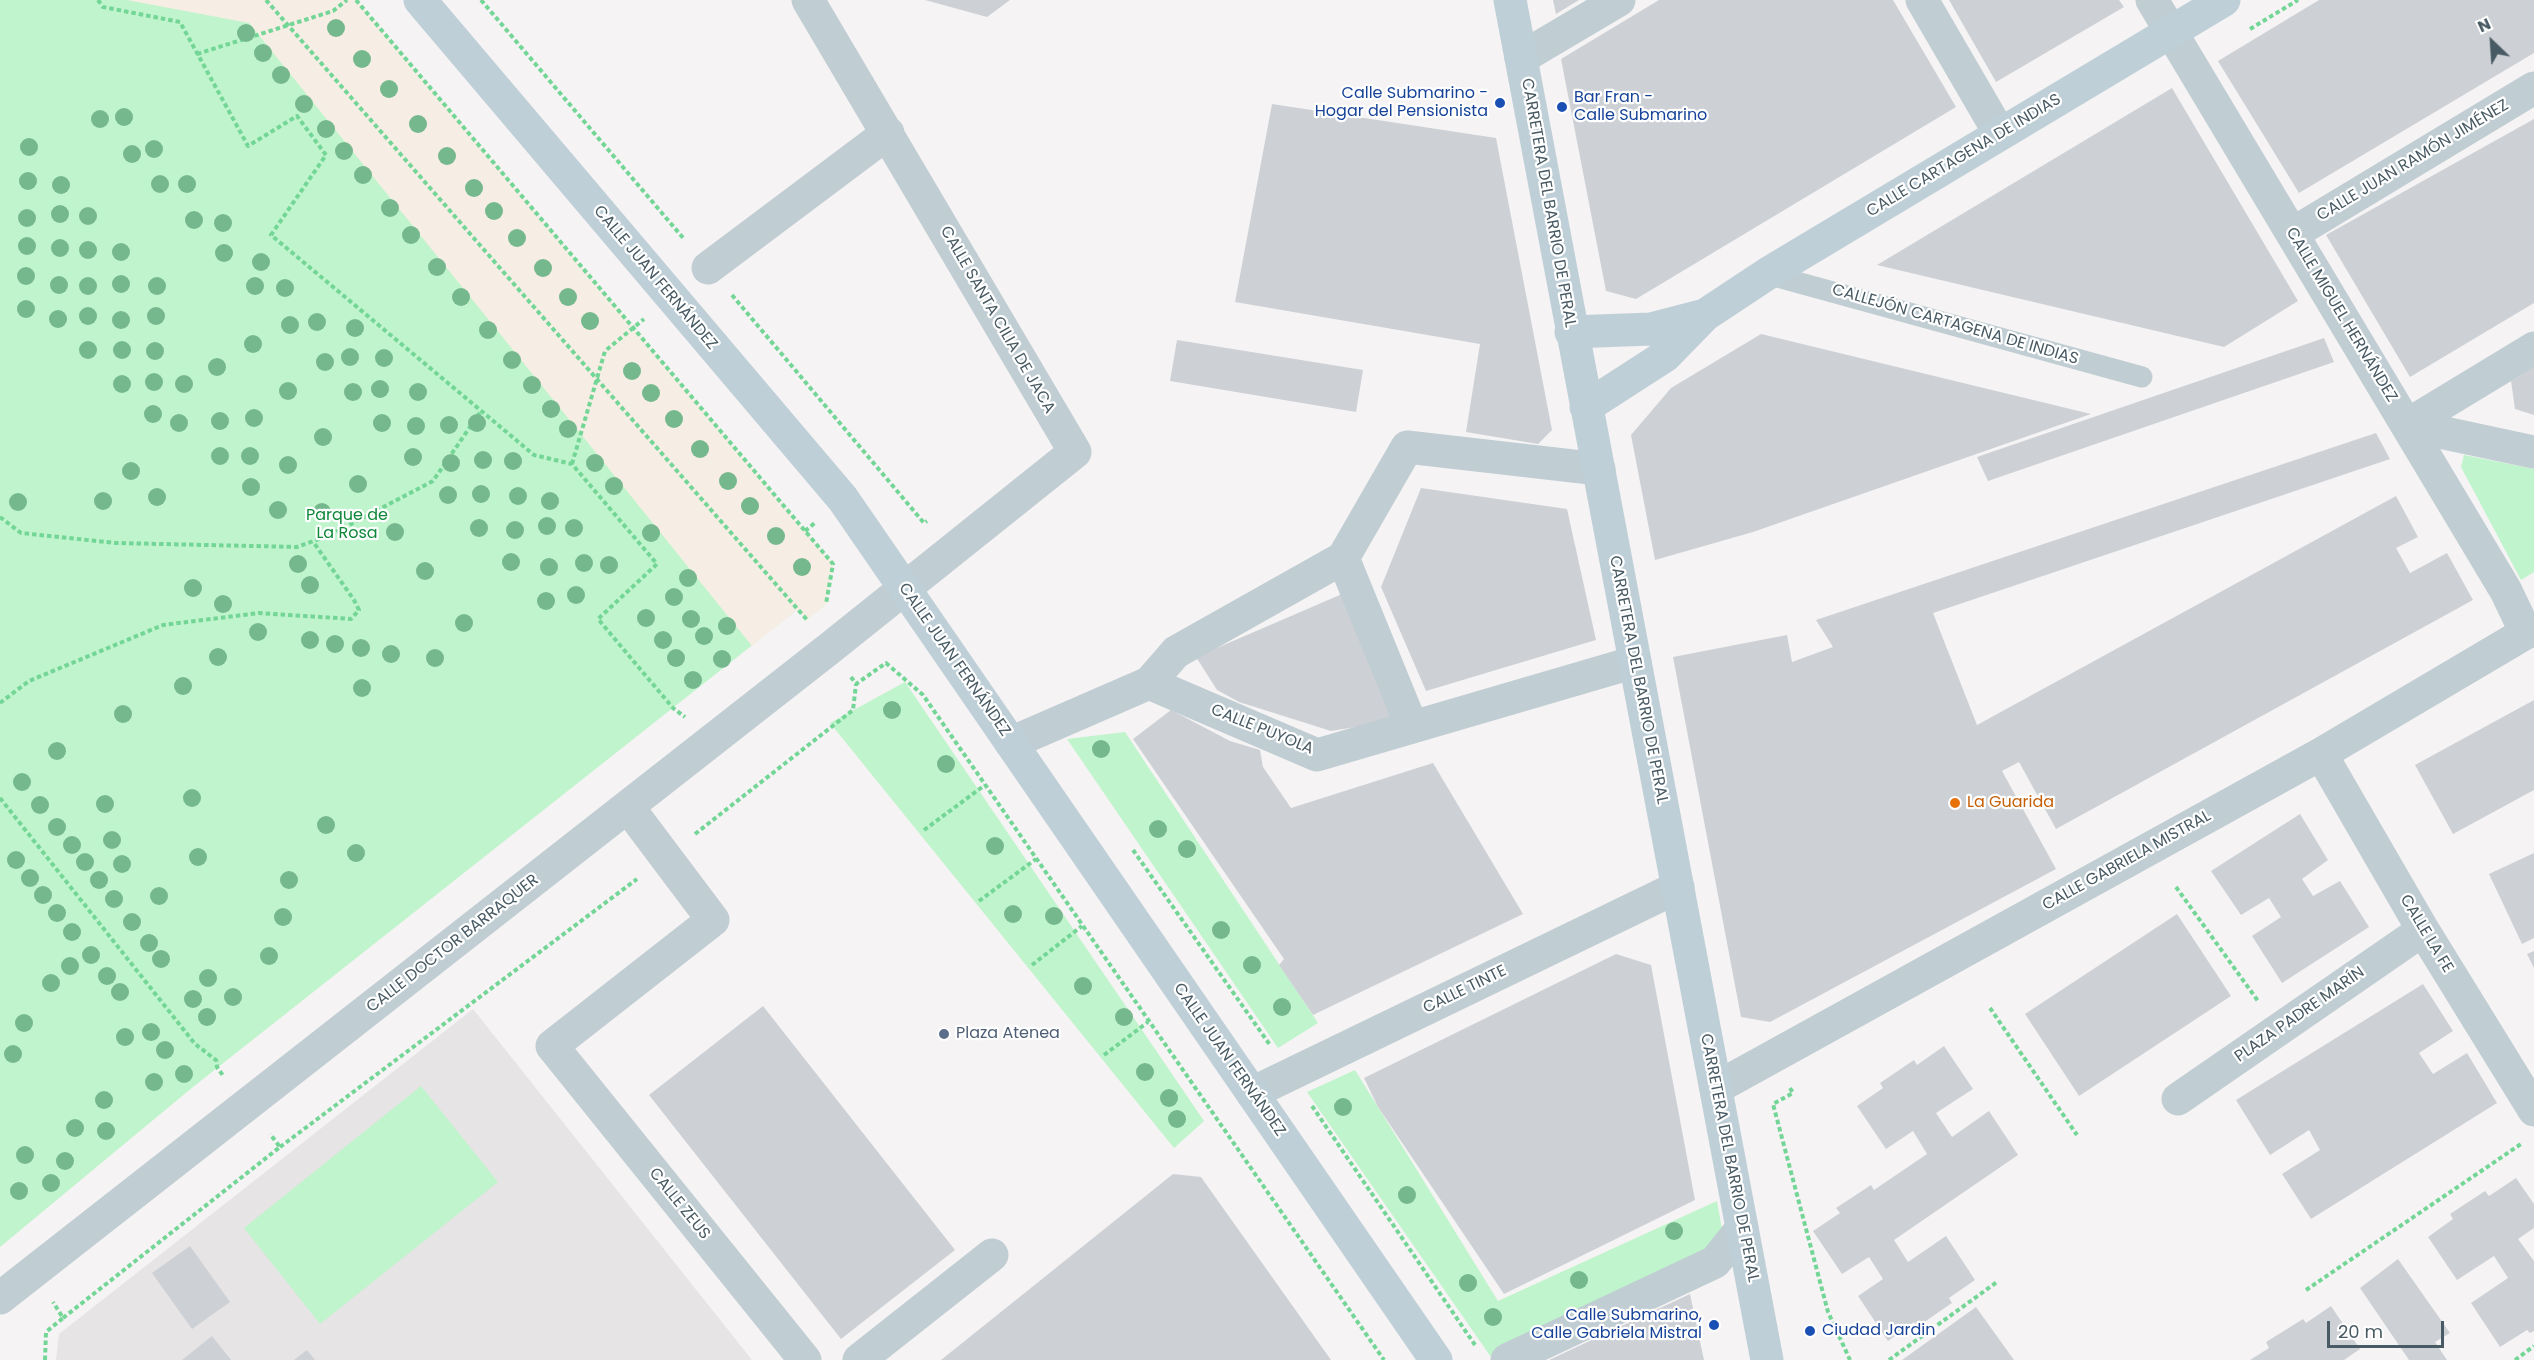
<!DOCTYPE html>
<meta charset="utf-8">
<style>
body{margin:0}
#map{position:relative;width:2534px;height:1360px;overflow:hidden;background:#f5f3f3;font-family:Poppins,sans-serif}
canvas{display:block}
.north{position:absolute;left:2462px;top:12px;width:60px;height:60px;-webkit-text-stroke:4px #fff;paint-order:stroke;rotate:335deg;font-size:16px;font-weight:700;line-height:24px;text-align:center;color:#485a63}
.north::after{content:'';display:block;margin:auto;width:21px;height:27px;background:#485a63;clip-path:polygon(50% 0,100% 100%,50% 72%,0 100%)}
.scale{position:absolute;left:2327px;top:1321px;width:117px;height:27px;box-sizing:border-box;border:3px solid #485a63;border-top:0;padding-left:8px;font-size:18px;line-height:21px;white-space:nowrap;color:#485a63;-webkit-text-stroke:4px #fff;paint-order:stroke}
</style>
<div id="map">
<canvas width="2534" height="1360"></canvas>
<div class="north">N</div>
<div class="scale">20 m</div>
</div>
<script>
const g = document.querySelector('canvas').getContext('2d');
g.lineJoin = 'round';
function fillPath(path, color) {
  g.fillStyle = color;
  g.fill(path, 'evenodd');
}
function toPath(rows) {
  const path = new Path2D();
  for (const r of rows) {
    path.moveTo(r[0], r[1]);
    for (let i = 2; i < r.length; i += 2) path.lineTo(r[i], r[i + 1]);
  }
  return path;
}
function stroke(path, color, width, dash) {
  g.strokeStyle = color;
  g.lineWidth = width;
  g.lineCap = dash ? 'butt' : 'round';
  g.setLineDash(dash || []);
  g.stroke(path);
}
function drawText(font, color, halo, rows, align = 'center') {
  g.font = font + ' Poppins,sans-serif';
  g.lineWidth = 4.5;
  g.setLineDash([]);
  g.textBaseline = 'middle';
  g.strokeStyle = halo;
  g.fillStyle = color;
  for (const [text, x, y, turn = 0] of rows) {
    g.save();
    g.translate(x, y);
    g.rotate((+turn || 0) * Math.PI / 180);
    g.textAlign = isNaN(turn) ? turn : align;
    if (halo) g.strokeText(text, 0, 0);
    g.fillText(text, 0, 0);
    g.restore();
  }
}
fillPath(toPath([
 [473,1009,752,1360,56,1360,59,1334]
]), '#e6e4e5');
fillPath(toPath([
 [0,0,356,0,833,564,826,604,807,620,798,609,193,1087,0,1247],
 [2464,455,2534,469,2534,572,2521,580,2461,467],
 [905,682,1204,1121,1174,1148,830,723],
 [1125,732,1318,1023,1278,1048,1067,739],
 [1355,1070,1498,1301,1717,1201,1729,1269,1493,1360,1307,1092],
 [421,1086,498,1182,320,1324,244,1228]
]), '#c0f4cc');
fillPath(toPath([
 [127,0,356,0,833,564,826,604,807,620,798,609,752,646,249,23]
]), '#f6eee4');
fillPath(toPath([
 [925,0,1010,0,987,17],
 [1553,0,1579,0,1556,14],
 [1659,0,1893,0,1956,107,1636,299,1606,291,1561,59],
 [1949,0,2119,0,2124,7,1996,82],
 [2319,0,2534,0,2534,53,2299,193,2218,61],
 [2172,88,2298,301,2224,347,1877,265],
 [1272,104,1496,138,1552,430,1538,444,1466,432,1480,344,1235,302],
 [2534,119,2534,303,2410,377,2326,235],
 [1761,334,2091,414,1753,532,1655,560,1631,435,1671,388],
 [2324,338,2334,362,1988,481,1977,457],
 [1177,340,1363,370,1356,412,1170,381],
 [2534,367,2534,415,2515,409,2511,381],
 [2376,433,2390,459,1933,613,1977,725,2396,496,2418,537,2396,548,2410,573,2447,553,2473,600,2056,829,2019,762,2002,771,2056,869,1770,1022,1741,1017,1673,657,1787,635,1792,662,1833,647,1816,620],
 [1421,488,1567,509,1596,640,1426,691,1381,587],
 [1342,594,1393,721,1331,731,1239,702,1217,690,1196,657],
 [2534,700,2534,790,2453,834,2415,765],
 [1171,710,1230,741,1260,750,1263,767,1291,808,1433,763,1523,914,1313,1015,1279,965,1284,959,1133,739],
 [2300,814,2328,860,2302,879,2313,896,2340,881,2369,927,2282,983,2252,936,2281,917,2269,898,2241,915,2211,871],
 [2534,853,2534,938,2522,944,2489,874],
 [2177,914,2231,996,2079,1096,2025,1014],
 [2534,951,2534,968,2527,954],
 [1616,954,1651,965,1695,1200,1504,1294,1378,1107,1364,1078],
 [2423,984,2453,1031,2419,1053,2433,1074,2467,1053,2497,1103,2311,1219,2282,1174,2320,1150,2309,1130,2270,1155,2236,1100],
 [763,1006,955,1250,841,1339,649,1095],
 [1944,1046,1973,1089,1936,1113,1952,1137,1989,1111,2018,1155,1894,1240,1908,1262,1946,1236,1975,1280,1949,1298,1952,1303,1917,1327,1914,1322,1888,1341,1858,1296,1883,1279,1869,1257,1842,1274,1813,1231,1840,1213,1836,1208,1871,1185,1874,1190,1927,1154,1913,1131,1886,1149,1857,1106,1883,1088,1880,1083,1914,1060,1917,1065],
 [1173,1174,1201,1177,1331,1360,941,1360],
 [2516,1178,2534,1204,2534,1228,2518,1239,2534,1261,2534,1331,2530,1333,2527,1330,2500,1347,2471,1303,2508,1278,2494,1256,2457,1280,2428,1237,2453,1219,2450,1214,2485,1191,2489,1196],
 [190,1246,230,1302,192,1329,152,1273],
 [2398,1259,2450,1333,2435,1342,2447,1360,2409,1360,2360,1288],
 [1690,1294,1704,1360,1549,1360],
 [2331,1306,2360,1349,2344,1360,2250,1360,2269,1348,2266,1342,2303,1319,2306,1323],
 [1976,1307,2014,1360,1902,1360],
 [212,1336,231,1360,182,1360],
 [307,1350,315,1360,294,1360]
]), '#cdd1d5');
stroke(toPath([
 [98,0,103,7,180,22,248,146,297,116,326,155,271,235,534,455,572,464,657,564,598,619,673,708,685,717],
 [266,0,808,621],
 [356,0,833,564,826,604],
 [481,0,684,239],
 [2250,29,2298,0],
 [197,54,333,11,347,0],
 [732,295,924,523,927,521],
 [572,464,605,351,644,319],
 [0,517,21,533,116,543,297,547,328,536,433,481,481,411],
 [805,531,816,522],
 [851,677,856,684,886,663,923,695,1384,1360],
 [0,703,29,681,163,625,259,613,351,619,359,610,354,600,314,543],
 [0,798,195,1044,216,1060,217,1067,224,1077],
 [924,830,985,785],
 [695,834,853,710,856,684],
 [1133,850,1270,1045],
 [2176,887,2258,1001],
 [979,901,1036,859],
 [1032,965,1082,926],
 [1990,1008,2077,1135],
 [1104,1055,1148,1022],
 [1790,1088,1793,1093,1773,1104,1828,1312,1850,1360],
 [1312,1106,1475,1345],
 [280,1147,637,879],
 [2306,1290,2521,1144],
 [63,1318,280,1147,270,1134],
 [45,1360,46,1332,63,1318,53,1302],
 [1889,1360,1997,1282],
 [2515,1360,2534,1346]
]), '#73d697', 4, [4.5, 3]);
stroke(toPath([
 [1767,274,2142,377]
]), '#c0cdd3', 21);
stroke(toPath([
 [1922,0,2000,134],
 [2152,0,2506,591,2526,633],
 [1521,58,1619,0],
 [2292,234,2534,88],
 [708,268,888,133],
 [2407,425,2534,348],
 [2407,425,2534,452],
 [1343,558,1412,727],
 [1149,683,1317,755,1635,662],
 [1011,743,1149,683,1176,652,1343,558,1407,447,1599,469],
 [2321,754,2423,930,2534,1110],
 [628,807,713,920,552,1046,805,1360],
 [1716,1088,2321,754,2534,628],
 [1252,1093,1678,887],
 [2178,1099,2423,930],
 [0,1298,830,648,1075,452,808,0],
 [859,1360,992,1255],
 [1507,1360,1715,1262,1742,1228]
]), '#c0cdd3', 33);
stroke(toPath([
 [420,0,843,499,1436,1360],
 [1510,0,1767,1360],
 [1571,332,1651,329,1705,315],
 [1586,407,1665,356,1705,315,1767,274,2224,0]
]), '#bfcfd8', 33);
g.fillStyle = '#76b88d';
for (const [x, y] of [
 [336,28],
 [246,33],
 [263,53],
 [362,59],
 [281,75],
 [389,89],
 [304,104],
 [124,117],
 [100,119],
 [418,124],
 [326,129],
 [29,147],
 [154,149],
 [344,151],
 [132,154],
 [447,156],
 [363,175],
 [28,181],
 [160,184],
 [187,184],
 [61,185],
 [474,188],
 [390,208],
 [494,211],
 [60,214],
 [88,216],
 [27,218],
 [194,220],
 [223,223],
 [411,235],
 [517,238],
 [27,246],
 [60,248],
 [88,250],
 [121,252],
 [224,253],
 [261,262],
 [437,267],
 [543,268],
 [26,276],
 [121,284],
 [59,285],
 [88,286],
 [157,286],
 [255,286],
 [285,288],
 [461,297],
 [568,297],
 [26,309],
 [88,316],
 [156,316],
 [58,319],
 [121,320],
 [590,321],
 [317,322],
 [290,325],
 [355,328],
 [488,330],
 [253,344],
 [88,350],
 [122,350],
 [155,351],
 [350,357],
 [384,358],
 [512,360],
 [325,362],
 [217,367],
 [632,371],
 [154,382],
 [122,384],
 [184,384],
 [532,385],
 [380,389],
 [288,391],
 [353,392],
 [418,392],
 [651,393],
 [551,409],
 [153,414],
 [254,418],
 [674,419],
 [220,421],
 [179,423],
 [382,423],
 [477,423],
 [449,425],
 [416,426],
 [568,429],
 [323,437],
 [700,449],
 [220,456],
 [250,456],
 [413,457],
 [483,460],
 [513,461],
 [451,463],
 [595,463],
 [288,465],
 [131,471],
 [728,481],
 [358,484],
 [614,486],
 [251,487],
 [481,494],
 [448,495],
 [518,496],
 [157,497],
 [103,501],
 [550,501],
 [18,502],
 [750,506],
 [278,510],
 [322,512],
 [547,526],
 [479,528],
 [574,528],
 [515,530],
 [395,532],
 [651,533],
 [776,536],
 [511,562],
 [584,563],
 [298,564],
 [609,565],
 [549,567],
 [802,567],
 [425,571],
 [688,578],
 [310,585],
 [193,588],
 [576,595],
 [674,597],
 [546,601],
 [223,604],
 [646,618],
 [691,619],
 [464,623],
 [727,626],
 [258,632],
 [704,636],
 [310,640],
 [663,640],
 [335,644],
 [361,648],
 [391,654],
 [218,657],
 [435,658],
 [676,658],
 [722,659],
 [693,680],
 [183,686],
 [362,688],
 [892,710],
 [123,714],
 [1101,749],
 [57,751],
 [946,764],
 [22,782],
 [192,798],
 [105,804],
 [40,805],
 [326,825],
 [57,827],
 [1158,829],
 [112,840],
 [72,845],
 [995,846],
 [1187,849],
 [356,853],
 [198,857],
 [16,860],
 [85,862],
 [122,864],
 [30,878],
 [99,880],
 [289,880],
 [43,895],
 [159,896],
 [114,899],
 [57,913],
 [1013,914],
 [1054,916],
 [283,917],
 [132,922],
 [1221,930],
 [72,932],
 [149,943],
 [91,955],
 [269,956],
 [161,959],
 [1252,965],
 [70,966],
 [107,976],
 [208,978],
 [51,983],
 [1083,986],
 [120,992],
 [233,997],
 [193,999],
 [1282,1007],
 [207,1017],
 [1124,1017],
 [24,1023],
 [151,1032],
 [125,1037],
 [165,1050],
 [13,1054],
 [1145,1072],
 [184,1074],
 [154,1082],
 [1169,1098],
 [104,1100],
 [1343,1107],
 [1177,1119],
 [75,1128],
 [106,1131],
 [25,1155],
 [65,1161],
 [51,1183],
 [19,1191],
 [1407,1195],
 [1674,1231],
 [1579,1280],
 [1468,1283],
 [1493,1317]
]) {
  g.beginPath();
  g.arc(x, y, 9, 0, 2 * Math.PI);
  g.fill();
}
for (const [x, y, r, color] of [
 [1500,103,6,"#1a4fb4"],
 [1562,107,6,"#1a4fb4"],
 [1955,803,6,"#e8710a"],
 [944,1034,6,"#5c6f8a"],
 [1714,1325,6,"#1a4fb4"],
 [1810,1331,6,"#1a4fb4"]
]) {
  const dot = new Path2D();
  dot.arc(x, y, r, 0, 2 * Math.PI);
  g.fillStyle = color;
  g.fill(dot);
  stroke(dot, '#fff', 2);
}
drawText('16px', '#164399', '#fff', [
 ["Calle Submarino -",1488,94],
 ["Hogar del Pensionista",1488,112],
 ["Bar Fran -",1574,98,"left"],
 ["Calle Submarino",1574,116,"left"],
 ["Calle Submarino,",1702,1316],
 ["Calle Gabriela Mistral",1702,1334],
 ["Ciudad Jardin",1822,1331,"left"]
], 'right');
drawText('16px', '#485a63', '#fff', [
 ["CALLE CARTAGENA DE INDIAS",1964,156,-31],
 ["CALLE JUAN RAMÓN JIMÉNEZ",2413,161,-31],
 ["CARRETERA DEL BARRIO DE PERAL",1548,203,80],
 ["CALLE JUAN FERNÁNDEZ",655,278,50],
 ["CALLE MIGUEL HERNÁNDEZ",2341,315,59],
 ["CALLE SANTA CILIA DE JACA",997,320,60],
 ["CALLEJÓN CARTAGENA DE INDIAS",1955,325,16],
 ["CALLE JUAN FERNÁNDEZ",954,660,55],
 ["CARRETERA DEL BARRIO DE PERAL",1638,680,79],
 ["CALLE PUYOLA",1262,730,22],
 ["CALLE GABRIELA MISTRAL",2127,861,-29],
 ["CALLE LA FE",2426,934,59],
 ["CALLE DOCTOR BARRAQUER",453,944,-38],
 ["CALLE TINTE",1465,990,-26],
 ["PLAZA PADRE MARÍN",2300,1015,-35],
 ["CALLE JUAN FERNÁNDEZ",1229,1060,55],
 ["CARRETERA DEL BARRIO DE PERAL",1729,1158,79],
 ["CALLE ZEUS",679,1204,51]
]);
drawText('16px', '#0f883a', '#fff', [
 ["Parque de",347,516],
 ["La Rosa",347,534]
]);
drawText('16px', '#c56008', '#fff', [
 ["La Guarida",1967,803]
], 'left');
drawText('16px', '#4e5e75', '#fff', [
 ["Plaza Atenea",956,1034]
], 'left');
</script>
